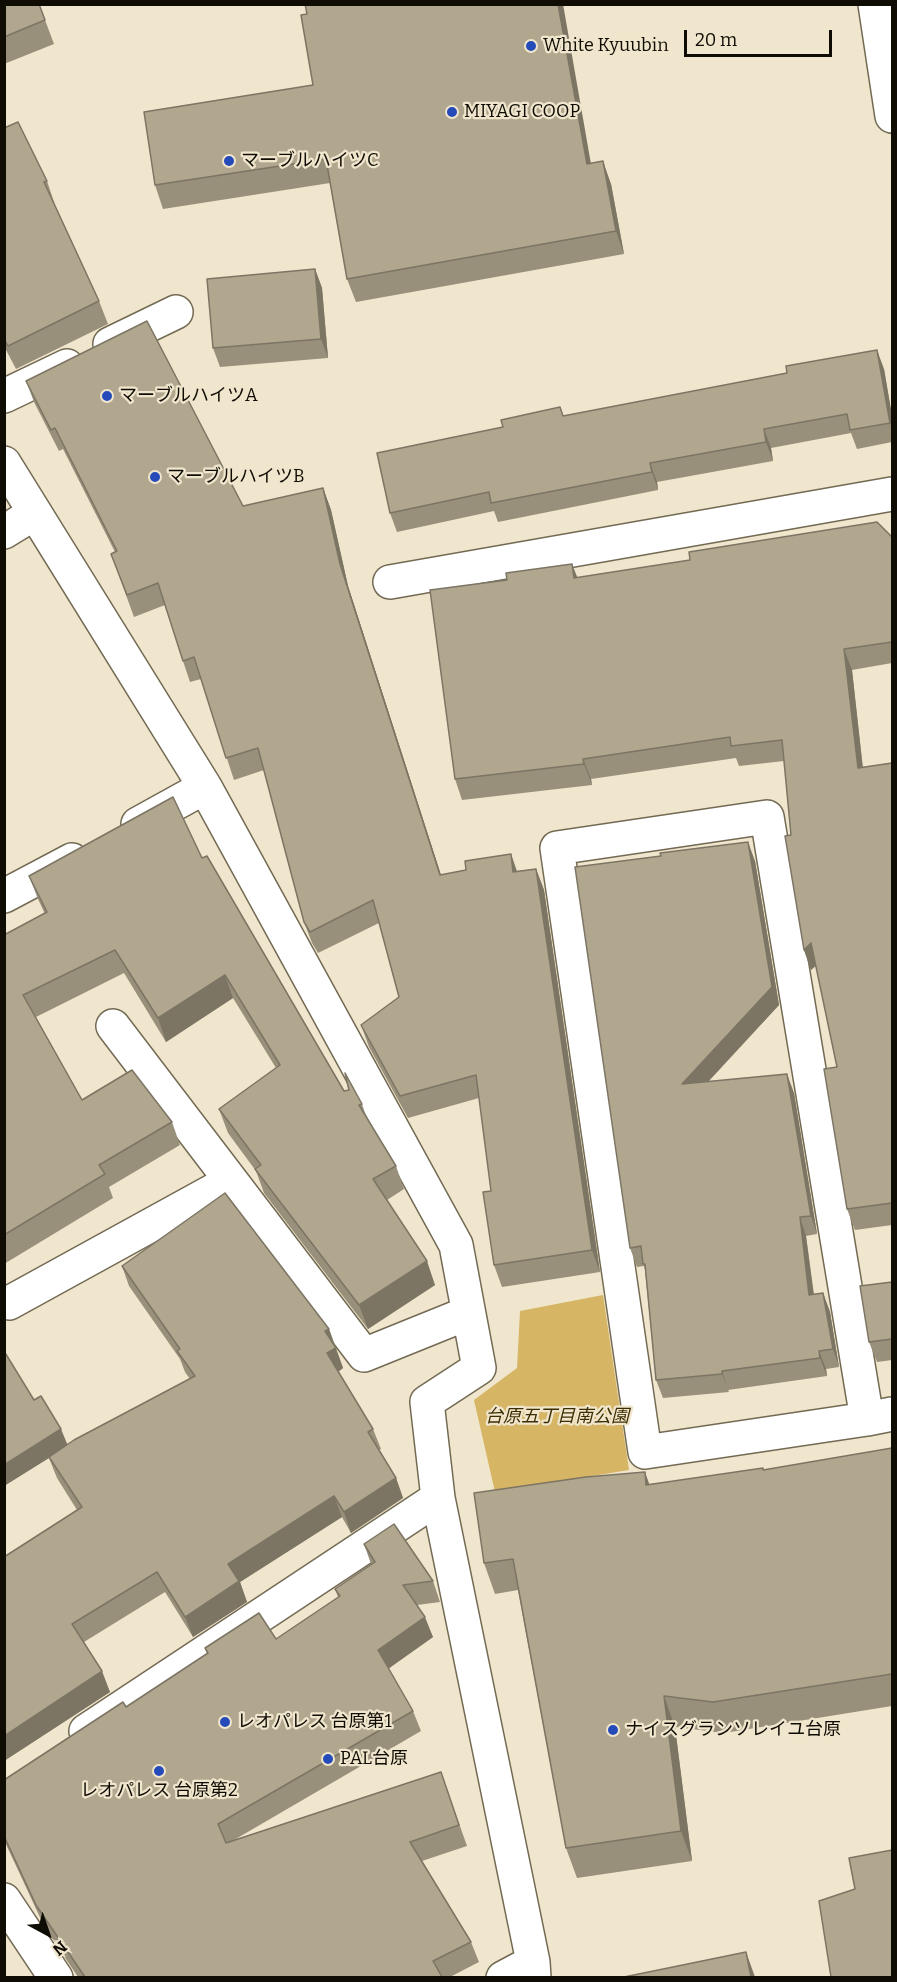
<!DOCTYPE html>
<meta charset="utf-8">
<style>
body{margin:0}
#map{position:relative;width:897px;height:1982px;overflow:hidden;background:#f0e6cd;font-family:Bitter,serif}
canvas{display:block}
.frame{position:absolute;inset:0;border:6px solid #0f0c04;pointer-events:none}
.north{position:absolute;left:18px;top:1904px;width:60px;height:60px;-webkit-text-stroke:4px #f0e6cd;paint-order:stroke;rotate:140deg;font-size:16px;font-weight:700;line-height:24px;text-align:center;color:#0f0c04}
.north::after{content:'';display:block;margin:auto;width:21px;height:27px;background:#0f0c04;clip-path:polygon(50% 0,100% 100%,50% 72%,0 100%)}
.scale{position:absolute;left:684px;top:30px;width:148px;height:27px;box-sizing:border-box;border:3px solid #0f0c04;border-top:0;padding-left:8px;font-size:18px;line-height:21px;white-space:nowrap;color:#0f0c04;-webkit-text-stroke:4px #f0e6cd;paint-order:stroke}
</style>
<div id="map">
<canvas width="897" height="1982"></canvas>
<div class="frame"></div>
<div class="north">N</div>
<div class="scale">20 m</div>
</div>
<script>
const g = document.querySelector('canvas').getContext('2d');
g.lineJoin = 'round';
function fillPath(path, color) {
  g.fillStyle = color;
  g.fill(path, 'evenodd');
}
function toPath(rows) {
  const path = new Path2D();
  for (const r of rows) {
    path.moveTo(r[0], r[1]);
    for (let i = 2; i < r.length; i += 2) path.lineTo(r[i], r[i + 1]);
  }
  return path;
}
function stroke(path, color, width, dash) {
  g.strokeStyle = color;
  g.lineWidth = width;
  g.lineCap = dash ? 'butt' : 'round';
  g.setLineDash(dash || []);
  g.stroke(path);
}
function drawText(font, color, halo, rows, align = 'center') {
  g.font = font + ' Bitter,"Noto Sans JP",serif';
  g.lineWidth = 4.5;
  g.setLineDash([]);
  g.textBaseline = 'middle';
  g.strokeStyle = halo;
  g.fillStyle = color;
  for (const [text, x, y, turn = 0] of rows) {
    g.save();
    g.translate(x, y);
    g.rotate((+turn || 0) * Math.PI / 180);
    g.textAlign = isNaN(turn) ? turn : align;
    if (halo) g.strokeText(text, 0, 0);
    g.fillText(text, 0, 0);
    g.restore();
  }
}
fillPath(toPath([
 [603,1295,629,1470,495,1492,474,1400,517,1368,520,1311]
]), '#d6b564');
const minor = toPath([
 [875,4,892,116],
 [110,344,176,312],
 [4,396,67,366],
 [4,463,205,787,456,1245,479,1368,427,1402,438,1498,533,1962,534,1978],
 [4,532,35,513],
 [390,582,892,494],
 [138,824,205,787],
 [4,896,72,860],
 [113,1026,364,1355,468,1313],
 [9,1303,231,1181],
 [867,1419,767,817,557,848,645,1452,867,1419,892,1414],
 [86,1731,438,1498],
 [4,1900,56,1978],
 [503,1978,533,1962]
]);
stroke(minor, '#736a54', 36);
stroke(minor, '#fff', 33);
fillPath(toPath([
 [4,4,45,20,54,44,4,64],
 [307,14,591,163,611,184,624,254,356,302,347,279,330,183,163,209,155,185,313,85],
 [4,128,47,181,55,205,99,301,108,324,16,369,6,350,4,350],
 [315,269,322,288,328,358,220,367,213,348],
 [884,369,892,416,892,442,857,449,851,433,771,448,773,461,657,482,658,490,498,522,494,511,397,532,390,513,564,416],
 [26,381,243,506,323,488,331,510,348,586,441,875,466,870,511,854,517,871,536,869,544,890,600,1272,502,1287,494,1265,491,1191,479,1098,408,1118,369,1047,361,1025,399,997,379,923,318,953,312,943,304,922,264,770,234,780,201,679,190,682,183,661,165,605,134,617,111,554,115,552,63,449,59,451,34,402],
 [892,537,892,663,852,670,863,768,892,763,892,1225,855,1230,847,1209,837,1067,816,966,811,970,804,950,784,761,739,766,736,758,591,779,592,785,462,800,455,779,577,578],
 [202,858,344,1091,362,1104,367,1119,396,1166,404,1189,387,1200,435,1285,368,1329,264,1193,256,1171,228,1133,219,1109,276,1068,233,998,166,1042,124,973,36,1017,82,1100,172,1122,180,1145,109,1187,113,1198,4,1264,4,935,45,914,38,899,29,876],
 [755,861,779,1005,709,1081,794,1093,817,1234,806,1236,814,1294,823,1293,830,1312,839,1367,826,1369,827,1376,728,1390,729,1392,663,1398,656,1380,645,1270,644,1266,637,1267,630,1248],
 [122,1266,329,1329,343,1368,338,1372,373,1429,381,1449,379,1450,396,1478,403,1498,351,1533,342,1517,240,1582,247,1602,193,1637,165,1592,84,1642,110,1692,4,1761,4,1557,77,1510,57,1478,49,1458,4,1486,34,1400,67,1445,190,1379,185,1372,180,1359,129,1286],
 [892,1282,892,1360,877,1362,869,1342],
 [892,1448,892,1706,724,1733,675,1727,692,1861,577,1878,566,1848,518,1590,495,1594,484,1563,650,1484,763,1470],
 [364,1544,433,1581,440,1602,417,1605,433,1637,388,1669,413,1711,421,1731,234,1840,441,1772,467,1846,422,1861,471,1942,479,1962,450,1977,78,1977,44,1926,4,1840,4,1780,126,1707,207,1654,205,1648,276,1639,338,1597,335,1589,371,1564]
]), '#98907b');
fillPath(toPath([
 [558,4,563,4,595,187,587,164],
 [603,161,611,184,624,254,616,231],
 [315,269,322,288,328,358,321,339],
 [877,350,884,369,892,416,892,429,890,423],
 [764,429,771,448,773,461,766,442],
 [650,463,657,482,658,490,652,472],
 [323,488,331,510,348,586,448,897,440,875,340,564],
 [572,564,580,584,574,578],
 [844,649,852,670,865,789,858,768],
 [583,759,591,779,592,785,584,764],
 [748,842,755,861,779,1005,689,1102,682,1084],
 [511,854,518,876,513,872],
 [536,869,544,890,600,1272,592,1250],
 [811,943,818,963,811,970,804,950],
 [225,975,233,998,166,1042,158,1018],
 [787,1074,794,1093,817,1234,811,1216],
 [800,1217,806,1236,816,1314,809,1295],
 [427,1261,435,1285,368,1329,359,1305],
 [823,1293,830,1312,839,1367,833,1349],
 [329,1329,343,1368,335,1374,327,1353,325,1331],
 [819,1351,826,1369,827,1376,820,1358],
 [722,1371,728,1390,729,1392,722,1374],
 [61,1429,68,1446,4,1486,4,1465],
 [645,1472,656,1503,646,1485],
 [396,1478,403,1498,351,1533,344,1512],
 [334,1496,342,1517,240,1582,247,1602,193,1637,185,1617,228,1564],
 [425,1617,433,1637,385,1671,378,1650],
 [102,1671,110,1692,4,1761,4,1736],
 [664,1696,675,1727,692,1861,681,1831],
 [746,1952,755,1977,751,1977]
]), '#7c7564');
const building = toPath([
 [4,4,39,4,45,20,4,37,4,4],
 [305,4,558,4,587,164,603,161,616,231,347,279,326,159,155,185,144,112,313,85,301,15,307,14,305,4],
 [18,122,47,181,44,182,99,301,8,346,4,339,4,128,18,122],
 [315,269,321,339,213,348,207,279,315,269],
 [147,321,243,506,323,488,340,564,440,875,466,870,465,861,511,854,513,872,536,869,592,1250,494,1265,483,1192,491,1191,476,1075,400,1096,361,1025,399,997,373,900,310,932,304,922,258,748,226,758,194,657,183,661,158,583,127,595,111,554,117,551,55,428,51,430,26,381,147,321],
 [877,350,890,423,850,430,847,414,764,429,766,442,650,463,652,472,491,503,489,492,390,513,377,453,503,427,501,420,560,407,563,416,787,373,786,366,877,350],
 [877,522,892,537,892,642,844,649,858,768,892,763,892,1203,847,1209,824,1069,837,1067,811,943,804,950,785,836,791,835,782,740,731,746,730,737,583,759,584,764,455,779,430,590,507,580,506,573,572,564,574,578,690,560,689,552,877,522],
 [173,797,202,858,207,856,344,1091,349,1090,345,1073,362,1104,359,1105,396,1166,373,1179,427,1261,359,1305,255,1169,261,1165,219,1109,280,1065,225,975,158,1018,115,950,23,995,82,1100,132,1070,172,1122,99,1165,105,1174,4,1235,4,935,47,912,29,876,173,797],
 [748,842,772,987,682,1084,787,1074,811,1216,800,1217,809,1295,823,1293,833,1349,819,1351,820,1358,722,1371,722,1374,656,1380,645,1264,643,1264,641,1246,630,1248,575,867,661,856,660,853,748,842],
 [225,1193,329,1329,325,1331,336,1348,327,1353,373,1429,368,1432,396,1478,344,1512,334,1496,228,1564,239,1581,185,1617,157,1572,72,1624,102,1671,4,1736,4,1557,82,1507,49,1457,74,1440,195,1376,177,1351,180,1349,122,1266,225,1193],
 [892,1282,892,1339,869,1342,860,1286,892,1282],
 [4,1351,34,1400,41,1396,61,1429,4,1465,4,1351],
 [892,1448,892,1674,713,1702,664,1696,681,1831,566,1848,513,1559,484,1563,474,1493,586,1477,645,1472,646,1485,763,1468,763,1470,892,1448],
 [394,1524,433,1581,403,1585,425,1617,378,1650,413,1711,218,1824,226,1843,441,1772,459,1825,410,1842,471,1942,433,1961,442,1977,85,1977,36,1905,4,1836,4,1780,123,1702,126,1707,208,1653,205,1648,259,1613,276,1639,340,1596,335,1589,375,1562,364,1544,394,1524],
 [892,1850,892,1977,831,1977,819,1901,855,1889,849,1858,892,1850],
 [746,1952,751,1977,624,1977,746,1952]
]);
fillPath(building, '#b1a78f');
stroke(building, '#7c7564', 1.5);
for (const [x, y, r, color] of [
 [531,46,6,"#254bba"],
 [452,112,6,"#254bba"],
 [229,161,6,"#254bba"],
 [107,396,6,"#254bba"],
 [155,477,6,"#254bba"],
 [225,1722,6,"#254bba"],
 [613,1730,6,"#254bba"],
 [328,1759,6,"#254bba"],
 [159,1771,6,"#254bba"]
]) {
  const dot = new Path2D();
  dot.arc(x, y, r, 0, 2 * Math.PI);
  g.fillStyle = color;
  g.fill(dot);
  stroke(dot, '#f0e6cd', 2);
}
drawText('18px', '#0f0c04', '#f0e6cd', [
 ["White Kyuubin",543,46],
 ["MIYAGI COOP",464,112],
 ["マーブルハイツC",241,161],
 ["マーブルハイツA",119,396],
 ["マーブルハイツB",167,477],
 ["レオパレス 台原第1",237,1722],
 ["ナイスグランソレイユ台原",625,1730],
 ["PAL台原",340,1759],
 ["レオパレス 台原第2",159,1791,"center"]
], 'left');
drawText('italic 18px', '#3d2e02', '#f0e6cd', [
 ["台原五丁目南公園",557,1417]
]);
</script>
